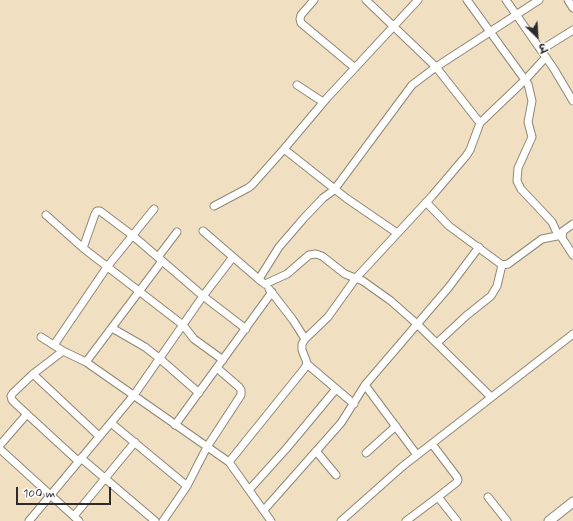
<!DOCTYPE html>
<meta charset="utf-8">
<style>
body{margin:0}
#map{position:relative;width:573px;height:521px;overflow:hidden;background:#f0e0c1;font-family:Mynerve,"Playpen Sans Deva",sans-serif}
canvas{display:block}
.north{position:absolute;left:517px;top:16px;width:40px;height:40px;-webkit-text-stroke:3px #fff;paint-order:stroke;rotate:155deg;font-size:11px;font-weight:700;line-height:16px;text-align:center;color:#2b2b2b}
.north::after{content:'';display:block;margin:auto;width:14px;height:18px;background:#2b2b2b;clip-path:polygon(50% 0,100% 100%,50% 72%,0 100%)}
.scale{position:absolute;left:16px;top:487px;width:95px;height:18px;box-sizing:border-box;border:2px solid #2b2b2b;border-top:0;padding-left:5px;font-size:12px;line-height:14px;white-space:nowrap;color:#2b2b2b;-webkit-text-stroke:3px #fff;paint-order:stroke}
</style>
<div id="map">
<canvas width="573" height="521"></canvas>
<div class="north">उ</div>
<div class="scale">100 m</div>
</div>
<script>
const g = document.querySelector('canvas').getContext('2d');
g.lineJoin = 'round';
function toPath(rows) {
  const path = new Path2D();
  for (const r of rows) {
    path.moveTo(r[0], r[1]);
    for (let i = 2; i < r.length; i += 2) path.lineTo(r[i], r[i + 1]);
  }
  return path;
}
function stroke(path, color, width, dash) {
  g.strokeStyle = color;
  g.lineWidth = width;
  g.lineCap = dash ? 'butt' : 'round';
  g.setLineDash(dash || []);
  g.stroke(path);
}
const minor = toPath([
 [314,0,301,15,300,19,301,23,355,68],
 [366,0,436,67,480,123],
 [467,0,528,84,532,101,528,122,532,137,518,168,517,181,521,189,552,222,558,235],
 [506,0,554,69,573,101],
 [568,0,573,8],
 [541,50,573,30],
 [297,85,323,102],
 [284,149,346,198,397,233],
 [426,202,449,226,502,265,508,264,542,239,562,235],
 [214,206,248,188,252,185,284,149,327,98,418,0],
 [46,215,83,248,183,325,194,339,223,360],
 [573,224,563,231,562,238,573,255],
 [203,231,262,282],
 [83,248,95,214,97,211,100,211,132,235,203,296,246,329],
 [158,257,177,232],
 [259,279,279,247,304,218,323,198,334,190,412,85,436,67,539,0],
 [265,284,287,274,309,255,316,254,322,256,345,274,363,281,391,301,417,324,491,397],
 [269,289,293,320,305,339],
 [112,328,145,347,159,358,199,393],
 [41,337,63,351,86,362,229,462,271,521],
 [437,343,466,316,491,296,497,286,502,265],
 [54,345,107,267,154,209],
 [63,351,33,374,13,393,11,396,12,400,17,405,78,461],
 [86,362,162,261],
 [307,364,354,404],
 [33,374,99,436],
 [365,385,417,455],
 [111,423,187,486],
 [175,425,272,292],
 [0,445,27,414],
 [0,449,79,521],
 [316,451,336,475],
 [366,453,396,426],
 [81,458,155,521],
 [229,462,304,369,307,364,306,360,302,350,302,344,305,339,328,317,356,278,432,196,466,156,470,150,480,123,526,79,546,57],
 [249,490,286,449,336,389],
 [438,497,457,521],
 [488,497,507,521],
 [264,510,341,423,365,385,449,287,479,247],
 [74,516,135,442],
 [29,521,134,395,203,296,233,257],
 [163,521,187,486,207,447,241,395,241,390,239,387,217,368],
 [341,521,403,466,573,334],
 [406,521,438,497,457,482,458,480,457,477,432,444]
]);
const major = toPath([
 [549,521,573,502]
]);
stroke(minor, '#8e8676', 9);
stroke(major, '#8e8676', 11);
stroke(minor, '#fff', 7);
stroke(major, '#fff', 9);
</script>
